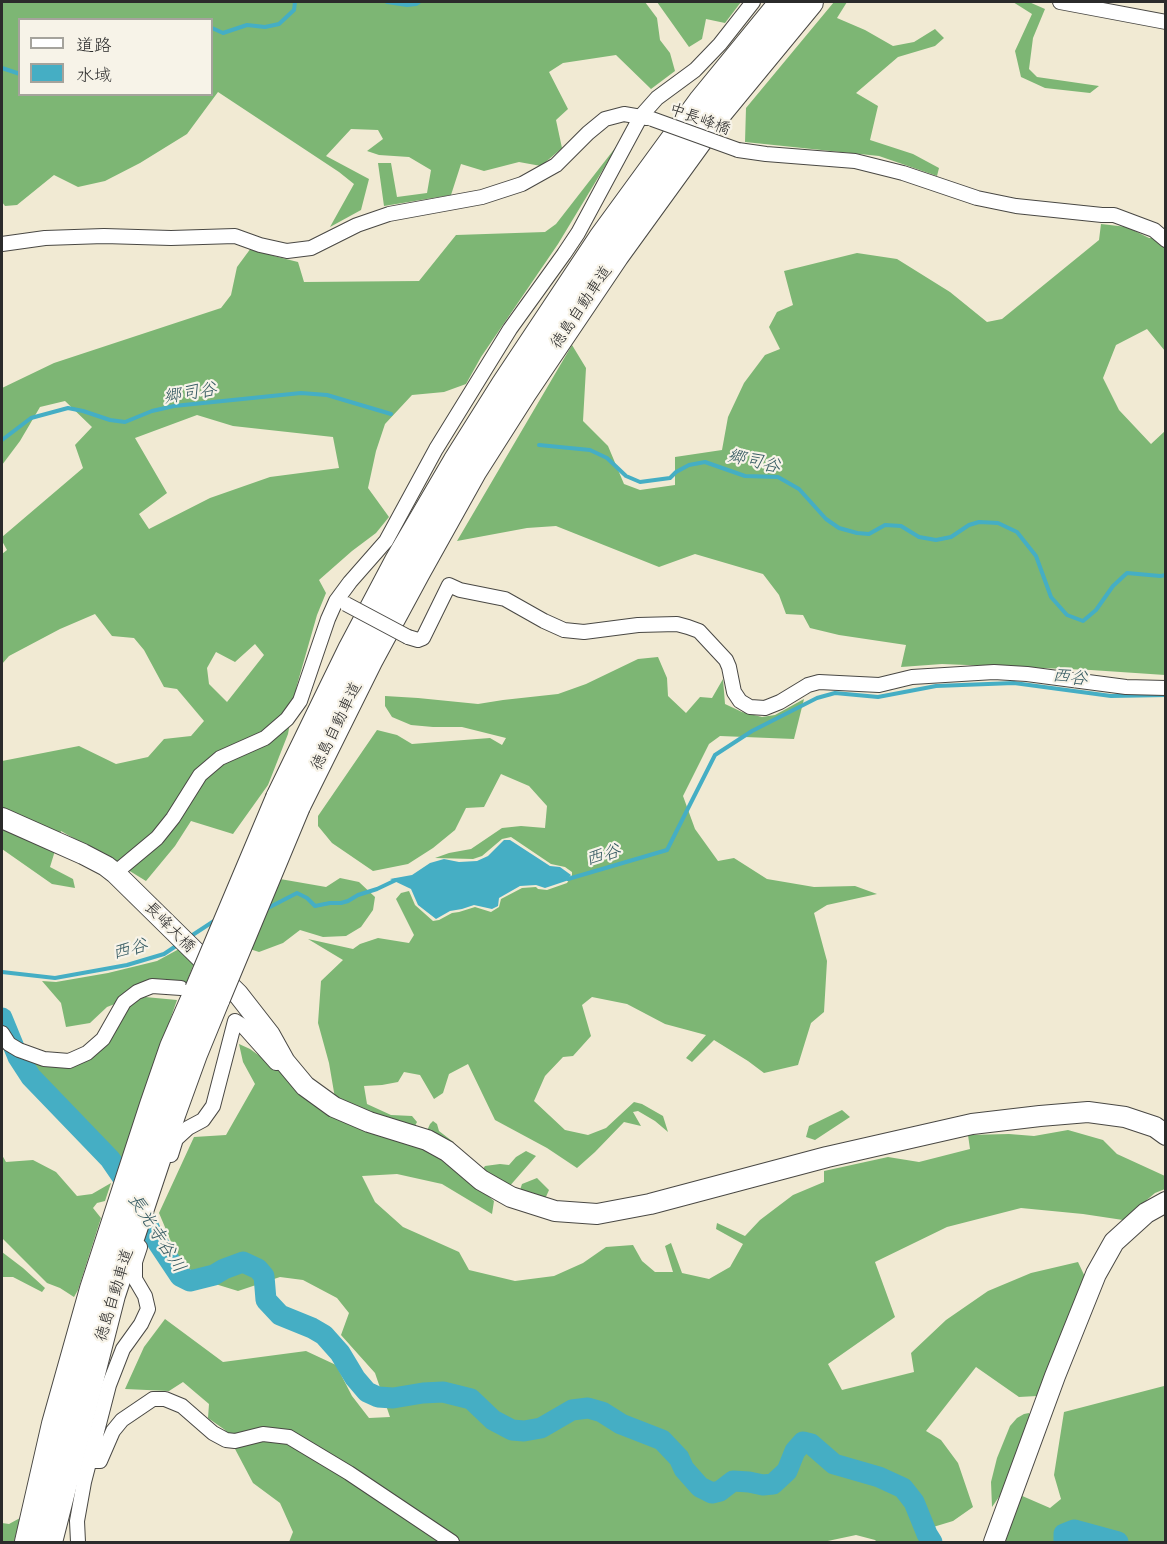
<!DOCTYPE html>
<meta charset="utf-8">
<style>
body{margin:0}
#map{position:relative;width:1167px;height:1544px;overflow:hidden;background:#f1ead3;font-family:Mali,"Klee One",sans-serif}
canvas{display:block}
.frame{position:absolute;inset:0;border:3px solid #2b2b2b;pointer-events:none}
.legend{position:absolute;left:18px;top:18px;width:195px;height:78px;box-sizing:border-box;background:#f7f3e8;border:2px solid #a5a39c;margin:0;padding:8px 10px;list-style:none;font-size:18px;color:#2b2b2b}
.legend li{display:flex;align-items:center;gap:12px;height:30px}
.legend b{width:30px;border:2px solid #a5a39c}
</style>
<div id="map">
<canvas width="1167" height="1544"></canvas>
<div class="frame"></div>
<ul class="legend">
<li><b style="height:8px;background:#fff"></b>道路</li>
<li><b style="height:16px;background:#45aec4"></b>水域</li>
</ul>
</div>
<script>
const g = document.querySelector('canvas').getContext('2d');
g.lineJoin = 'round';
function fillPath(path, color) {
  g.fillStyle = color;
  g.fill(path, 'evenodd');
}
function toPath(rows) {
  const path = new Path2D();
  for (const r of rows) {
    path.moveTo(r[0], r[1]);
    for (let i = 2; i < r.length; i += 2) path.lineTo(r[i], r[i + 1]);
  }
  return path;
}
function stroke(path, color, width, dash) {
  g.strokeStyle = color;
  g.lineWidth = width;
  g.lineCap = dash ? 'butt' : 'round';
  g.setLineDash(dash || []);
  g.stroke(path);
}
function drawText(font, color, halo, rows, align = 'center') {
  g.font = font + ' Mali,"Klee One",sans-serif';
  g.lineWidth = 4.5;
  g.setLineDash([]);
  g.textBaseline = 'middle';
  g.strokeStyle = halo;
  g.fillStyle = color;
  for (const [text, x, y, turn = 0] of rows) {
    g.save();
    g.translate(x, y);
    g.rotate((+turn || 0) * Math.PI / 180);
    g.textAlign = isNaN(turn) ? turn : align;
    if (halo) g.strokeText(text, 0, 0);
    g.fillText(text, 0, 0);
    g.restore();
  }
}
fillPath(toPath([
 [2,2,645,2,657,18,660,40,670,53,675,71,651,89,616,55,563,63,549,72,568,109,556,120,562,148,541,166,519,162,484,171,461,164,451,195,384,206,378,163,391,163,397,197,427,193,431,170,409,157,379,155,367,151,383,139,378,130,351,129,326,156,369,179,361,210,330,227,354,184,339,172,218,92,187,134,140,163,105,181,78,187,54,175,17,205,5,206,2,202],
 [20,20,212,20,212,94,20,94],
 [657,2,741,2,725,23,706,19,702,39,689,47],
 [834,2,847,2,837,18,865,30,893,46,914,42,935,29,944,38,935,46,898,57,856,93,878,106,870,140,913,154,939,168,937,176,879,156,745,142,746,108],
 [1013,2,1029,2,1045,9,1033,38,1029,69,1037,77,1099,86,1090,93,1045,88,1021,77,1015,51,1032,14],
 [619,143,558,244,481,357,466,384,444,392,412,395,385,424,376,451,368,488,389,517,376,533,352,551,319,580,326,593,317,615,297,685,288,734,268,785,233,834,191,821,175,846,146,881,115,862,61,831,50,867,73,879,75,888,52,884,2,849,2,761,79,746,116,764,148,757,164,739,191,736,204,721,177,689,164,687,144,650,134,638,112,636,95,614,60,629,9,656,2,664,2,554,7,550,2,541,2,537,83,468,75,445,92,427,65,401,40,407,20,441,2,465,2,388,54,363,221,308,231,295,237,267,251,248,274,256,298,262,304,282,419,281,456,235,545,232,556,224],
 [197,415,233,426,333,437,339,468,270,477,210,498,149,529,139,514,167,493,135,438],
 [255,644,264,655,227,702,209,684,207,668,216,652,235,662],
 [1101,224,1127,227,1149,238,1165,238,1165,351,1147,329,1116,345,1103,378,1119,410,1151,444,1165,431,1165,675,1091,670,942,664,901,667,906,645,839,635,810,628,803,615,786,614,779,595,763,574,695,554,659,567,556,526,527,528,457,541,572,345,586,368,583,421,608,446,624,484,640,490,675,485,675,457,722,450,728,417,744,383,765,355,780,349,769,327,777,312,793,305,784,271,857,253,897,259,950,292,987,322,1002,319,1099,240],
 [658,657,667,678,668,696,686,713,700,697,712,698,723,679,725,704,742,712,762,717,775,715,804,699,794,739,720,736,709,744,683,796,695,829,718,861,734,858,767,879,814,887,855,886,877,894,827,905,814,913,827,961,824,1012,811,1023,798,1065,764,1073,748,1061,714,1040,692,1062,686,1058,706,1035,665,1024,627,1004,592,997,582,1005,591,1036,573,1056,563,1057,545,1076,534,1101,565,1130,588,1135,606,1128,634,1102,642,1104,663,1116,668,1132,655,1121,638,1111,633,1112,641,1126,624,1122,595,1152,577,1168,547,1148,495,1120,468,1064,449,1074,443,1093,434,1099,420,1075,404,1072,398,1082,382,1085,364,1086,367,1104,391,1115,412,1116,417,1122,413,1130,335,1098,329,1063,318,1023,321,981,343,960,308,939,353,949,360,944,378,938,409,943,414,935,396,899,401,893,409,891,415,905,433,921,439,920,452,913,459,912,475,907,491,912,499,907,501,899,522,888,536,887,538,889,547,890,567,883,572,875,572,872,565,867,551,864,511,837,502,839,482,856,473,859,435,858,449,853,471,849,502,828,521,826,545,828,547,806,529,786,501,774,484,807,466,808,455,830,433,848,408,864,373,871,332,843,318,826,318,816,377,730,397,735,412,744,490,738,502,745,506,738,462,727,433,727,411,725,392,717,385,706,385,696,418,698,478,704,503,700,558,694,586,684,638,659],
 [340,878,359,882,375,897,373,910,361,927,346,936,323,937,300,930,283,943,259,952,250,949,280,879,326,887],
 [179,949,194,963,186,984,156,981,120,1002,107,1007,90,1023,66,1027,61,1003,42,981,56,982,108,973,157,961],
 [145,997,177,1000,121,1160,41,1078,28,1059,82,1060,102,1049,131,1002],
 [239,1044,250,1049,282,1072,302,1094,352,1125,431,1151,456,1168,494,1201,492,1214,442,1184,397,1174,362,1176,375,1202,403,1227,459,1252,469,1270,515,1281,554,1276,583,1263,606,1247,633,1245,642,1261,655,1272,673,1272,665,1246,671,1243,682,1273,709,1279,730,1267,743,1244,716,1229,717,1223,745,1236,760,1220,793,1195,824,1182,824,1171,888,1157,919,1162,970,1149,968,1135,1009,1134,1034,1136,1068,1130,1103,1140,1117,1154,1165,1176,1165,1189,1155,1193,1123,1220,1083,1214,1021,1208,947,1227,875,1262,895,1317,828,1364,842,1390,914,1372,911,1353,946,1320,988,1291,1031,1273,1078,1262,1086,1279,1037,1396,1019,1397,976,1367,926,1431,941,1440,958,1463,973,1507,953,1521,920,1531,923,1542,877,1542,875,1540,856,1535,823,1542,289,1542,293,1532,280,1503,253,1483,225,1430,208,1418,209,1404,183,1382,169,1391,125,1389,144,1347,165,1319,223,1362,306,1351,336,1365,352,1396,369,1418,390,1417,375,1373,341,1335,349,1313,337,1298,303,1280,280,1277,238,1291,212,1283,192,1271,178,1258,159,1213,194,1137,226,1135,255,1084,243,1062],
 [842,1110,850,1117,815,1140,806,1137,809,1126],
 [433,1121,437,1124,439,1131,452,1141,459,1150,426,1133,430,1124],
 [526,1151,536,1156,508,1188,480,1173,485,1166,500,1164,509,1165,516,1157],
 [2,1155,6,1162,33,1160,56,1172,77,1196,92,1194,111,1183,105,1201,97,1203,93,1208,101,1218,78,1290,74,1297,60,1288,47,1283,2,1238],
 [537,1178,549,1190,545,1199,519,1193,522,1184],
 [2,1252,23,1268,45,1288,42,1292,13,1277,2,1277],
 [1164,1386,1165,1386,1165,1542,1004,1542,1020,1495,1050,1508,1061,1499,1054,1475,1064,1412],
 [1029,1413,1031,1418,1010,1481,992,1507,991,1482,997,1458,1010,1426,1017,1418,1024,1414],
 [20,1518,14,1542,2,1542,2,1523,9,1524]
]), '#7db674');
fillPath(toPath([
 [504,840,510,840,550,866,560,867,571,875,566,881,545,888,536,885,520,886,499,898,498,906,492,909,474,905,462,909,450,911,436,919,418,905,411,889,390,879,412,875,430,863,444,859,459,862,477,861,488,856]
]), '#45aec4');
stroke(toPath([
 [387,2,407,5,416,4,419,2],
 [212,28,223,33,247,25,265,27,279,24,294,10,295,2],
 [2,68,20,74],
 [2,440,31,418,68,408,83,411,110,420,125,422,152,411,174,406,301,393,327,395,391,414],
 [539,445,590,450,607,458,626,476,640,482,670,478,676,472,689,465,705,462,745,476,778,477,799,489,826,519,839,528,857,533,869,534,885,525,901,526,919,537,936,540,951,537,969,525,979,522,998,523,1017,532,1036,556,1051,597,1067,615,1083,621,1096,610,1113,586,1127,573,1160,576,1166,575],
 [563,878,568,879,667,850,715,755,752,731,817,698,835,693,878,697,936,686,1014,683,1111,696,1166,695],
 [266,909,297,893,307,898,315,906,330,903,341,903,348,901,358,895,377,889,396,880],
 [188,938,217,919],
 [2,972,55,978,127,965,164,954,179,944]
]), '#45aec4', 4);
stroke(toPath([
 [2,1018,18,1057,31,1077,110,1159,134,1194,152,1234,180,1276,190,1281,214,1275,224,1269,243,1262,258,1269,264,1276,266,1300,280,1315,312,1328,324,1335,340,1353,355,1378,367,1392,378,1397,393,1398,423,1393,443,1392,471,1399,493,1420,512,1430,524,1431,541,1428,572,1410,588,1408,602,1412,621,1424,662,1440,679,1458,684,1469,700,1487,712,1493,720,1491,733,1481,749,1482,763,1485,773,1484,787,1471,795,1451,803,1442,811,1444,834,1464,879,1477,903,1488,914,1502,927,1534,932,1542],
 [1064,1542,1064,1534,1074,1530,1118,1542]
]), '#45aec4', 21);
const street = toPath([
 [1060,2,1166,22],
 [738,150,766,154,855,161,903,173,977,198,1016,206,1102,215,1114,215,1154,230,1166,240],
 [2,244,45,238,104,236,171,238,235,236,260,245,287,251,311,248,357,225,389,214,482,197,522,184,556,165,588,133,605,119,624,114,647,118],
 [408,637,418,640,423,638,449,585,460,590,505,599,544,621,564,630,584,632,638,625,677,624,688,627,699,631,726,660,729,667,734,692,740,701,750,707,765,708,780,702,808,685,819,682,879,685,912,677,994,672,1027,674,1126,687,1166,688],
 [115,873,157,838,173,818,200,775,220,758,265,738,287,719,300,701,328,619,336,601,350,582,386,541,436,449,510,329,564,254,578,233,641,116,657,98,695,70,720,44,753,2],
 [2,1033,9,1044,19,1050,44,1059,69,1061,87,1053,103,1039,124,1002,137,992,152,986,181,988],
 [171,1155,176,1139,188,1128,203,1120,213,1106,235,1021,243,1026,276,1063,285,1062],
 [90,1461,100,1461,113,1431,122,1420,153,1399,165,1399,182,1406,213,1433,226,1440,235,1441,263,1434,289,1437,349,1473,452,1542],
 [78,1542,77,1521,84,1482,109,1385,123,1349,141,1324,148,1309,145,1296,135,1279,135,1262,140,1247]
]);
const secondary = toPath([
 [2,818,83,854,106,866,115,873,238,994,270,1035,285,1062,305,1086,334,1107,369,1122,427,1140,447,1151,481,1180,511,1197,555,1211,597,1214,650,1204,827,1157,972,1124,1040,1116,1088,1112,1125,1117,1155,1127,1166,1135],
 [994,1542,1055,1376,1096,1274,1114,1242,1146,1213,1166,1202]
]);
const highway = toPath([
 [279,798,352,648,398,561,456,462,505,384,602,238,702,101,783,2],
 [297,806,370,659,417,572,474,470,523,393,616,255,721,110,810,2],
 [28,1542,55,1424,93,1289,153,1105,173,1047,198,990],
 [49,1542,112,1295,173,1112,194,1054,217,998]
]);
stroke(street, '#494844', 16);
stroke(secondary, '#494844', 22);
stroke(highway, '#494844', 28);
stroke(street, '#fff', 14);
stroke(secondary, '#fff', 20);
stroke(highway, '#fff', 26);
const streetBridge = toPath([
 [652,119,738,150],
 [346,604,408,637]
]);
const highwayBridge = toPath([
 [198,990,279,798],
 [217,998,297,806]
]);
stroke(streetBridge, '#494844', 16, []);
stroke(highwayBridge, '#494844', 28, []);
stroke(streetBridge, '#fff', 14);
stroke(highwayBridge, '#fff', 26);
drawText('16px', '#2b2b2b', '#f7f3e8', [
 ["中長峰橋",700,119,20],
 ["徳島自動車道",581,307,-56],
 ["徳島自動車道",336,726,-64],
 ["長峰大橋",170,927,45],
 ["徳島自動車道",114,1295,-73]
]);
drawText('italic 18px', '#345961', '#f7f3e8', [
 ["郷司谷",190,393,-9],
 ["郷司谷",754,461,13],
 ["西谷",1070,677,7],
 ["西谷",603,855,-16],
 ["西谷",130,949,-14],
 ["長光寺谷川",157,1233,57]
]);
</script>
